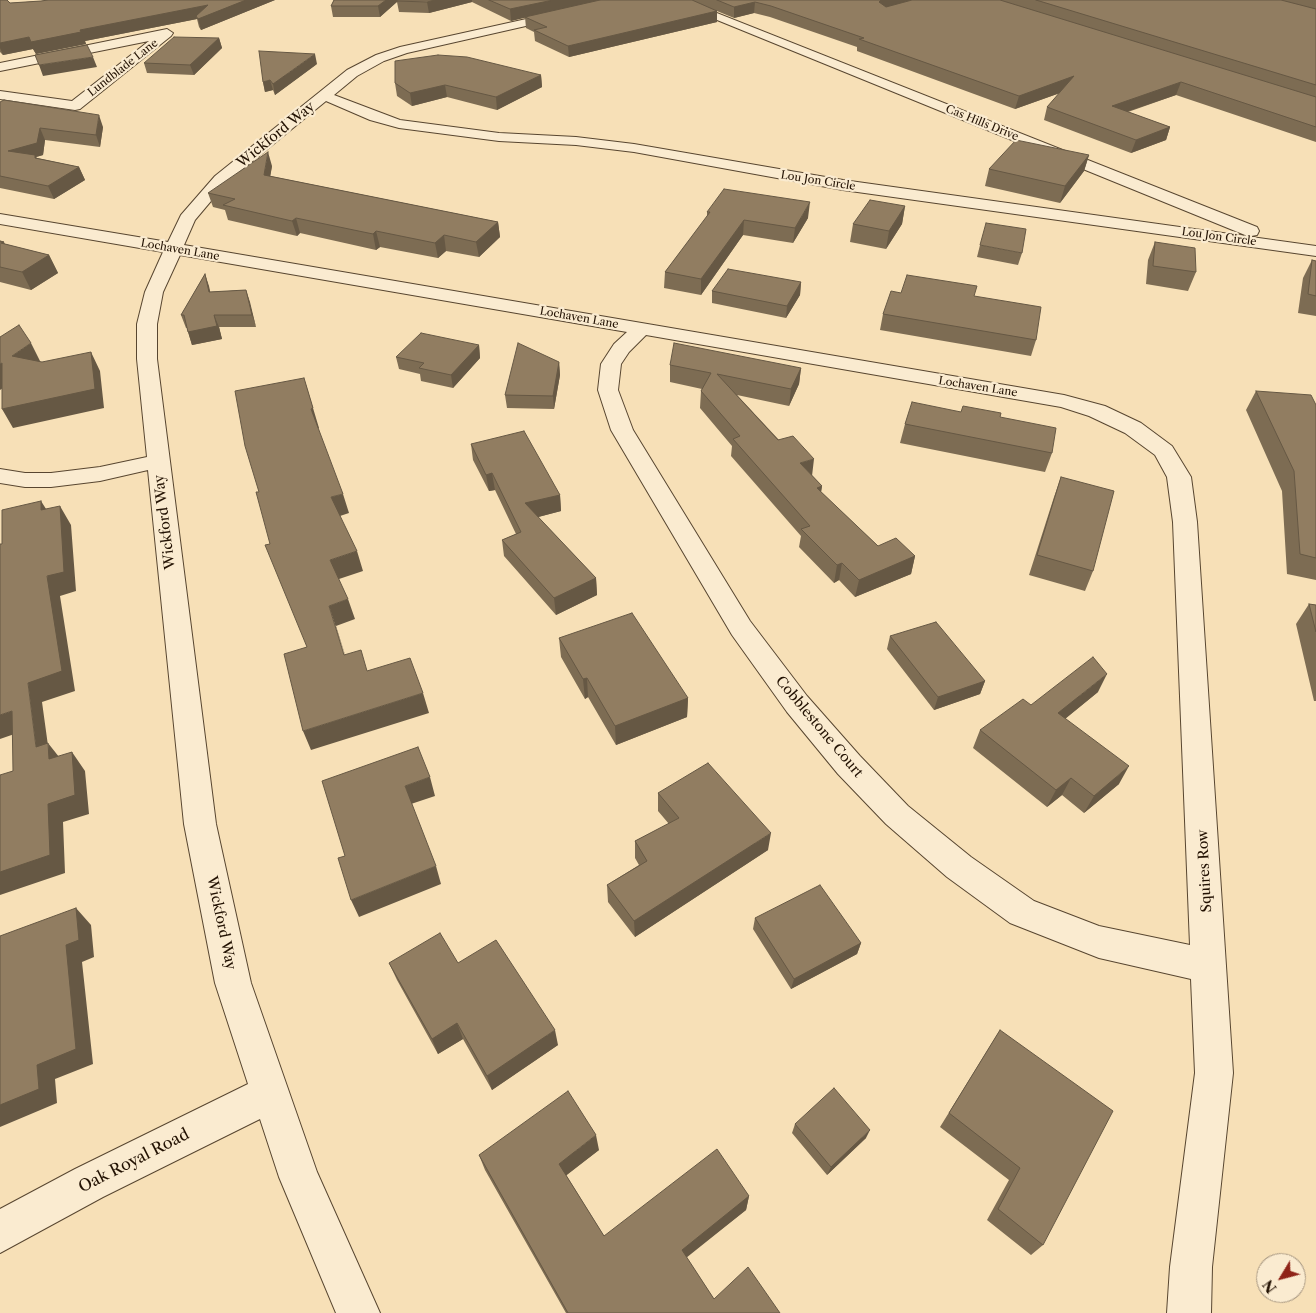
<!DOCTYPE html>
<style>
body{margin:0}
#map{position:relative;width:1316px;height:1313px;overflow:hidden;background:#f7e0b7;font-family:"Libre Caslon Text",serif}
canvas{display:block}
.north{position:absolute;left:1256px;top:1253px;width:50px;height:50px;box-sizing:border-box;background:#faebd0;border:1px solid #a4947e;border-radius:50%;rotate:233deg;font-size:14px;font-weight:700;line-height:20px;text-align:center;color:#231203}
.north::after{content:'';display:block;margin:auto;width:18px;height:22px;background:#8f2418;clip-path:polygon(50% 0,100% 100%,50% 72%,0 100%)}
</style>
<div id="map">
<canvas width="1316" height="1313"></canvas>
<div class="north">N</div>
</div>
<script>
const g = document.querySelector('canvas').getContext('2d');
g.lineJoin = 'round';
function toPath(rows) {
  const path = new Path2D();
  for (const r of rows) {
    path.moveTo(r[0], r[1]);
    for (let i = 2; i < r.length; i += 2) path.lineTo(r[i], r[i + 1]);
  }
  return path;
}
function stroke(path, color, width, dash) {
  g.strokeStyle = color;
  g.lineWidth = width;
  g.lineCap = dash ? 'butt' : 'round';
  g.setLineDash(dash || []);
  g.stroke(path);
}
function fillPath(path, color) {
  g.fillStyle = color;
  g.fill(path, 'evenodd');
}
function drawText(font, color, halo, rows, align = 'center') {
  g.font = font + ' "Libre Caslon Text",serif';
  g.lineWidth = 4.5;
  g.setLineDash([]);
  g.textBaseline = 'middle';
  g.strokeStyle = halo;
  g.fillStyle = color;
  for (const [text, x, y, turn = 0] of rows) {
    g.save();
    g.translate(x, y);
    g.rotate((+turn || 0) * Math.PI / 180);
    g.textAlign = isNaN(turn) ? turn : align;
    if (halo) g.strokeText(text, 0, 0);
    g.fillText(text, 0, 0);
    g.restore();
  }
}
const minor = toPath([
 [612,0,633,0,627,3,407,53,384,61,357,76,334,95,400,120,499,133,576,137,634,144,843,180,1316,246,1316,256,843,190,634,152,576,145,499,141,399,128,370,120,326,101,227,182,195,220,184,245,1064,395,1105,406,1141,423,1172,446,1191,477,1197,522,1233,1073,1212,1267,1211,1313,1167,1313,1170,1267,1195,1073,1191,979,1099,958,1010,923,947,877,886,824,838,774,787,712,732,635,611,430,598,390,601,364,614,344,627,332,180,255,163,292,157,324,157,359,216,824,251,983,317,1172,380,1313,336,1313,279,1177,260,1119,103,1197,0,1253,0,1209,75,1169,248,1084,215,983,184,824,148,470,100,481,51,487,25,487,0,483,0,469,25,473,51,473,100,467,147,457,137,359,137,324,145,292,163,252,0,224,0,214,168,242,181,215,215,176,347,70,376,55,400,47,612,0],
 [646,335,1061,407,1089,416,1125,433,1155,455,1167,477,1173,522,1190,945,1099,926,1034,901,971,857,908,806,860,756,807,696,750,621,633,430,618,390,621,364,629,352,646,335],
 [668,0,684,0,1257,227,1259,231,1257,235,1251,236,1245,235,668,0],
 [167,29,173,33,171,36,80,109,75,110,0,99,0,91,72,101,149,41,0,71,0,63,167,29]
]);
stroke(minor, '#584630', 2);
fillPath(minor, '#faebd0');
fillPath(toPath([
 [0,0,10,3,41,1,48,0,275,0,201,30,199,27,197,19,85,41,86,44,36,54,33,49,3,55,0,52],
 [334,0,1316,0,1316,142,1176,95,1128,112,1170,127,1166,140,1131,153,1044,120,1047,107,1060,93,1015,109,857,51,857,47,770,17,754,13,734,18,717,11,717,22,569,57,535,41,534,32,526,28,525,17,511,21,472,2,429,13,399,12,397,2,380,17,333,17,331,6],
 [219,38,222,48,194,75,147,73,144,63],
 [317,64,275,95,273,90,265,92,263,82],
 [541,75,542,87,497,110,447,97,412,106,397,96,395,83],
 [0,102,103,127,100,147,45,140,43,155,36,157,37,158,79,167,85,180,54,199,0,188],
 [1089,155,1084,171,1060,203,985,186,989,169],
 [272,166,270,176,498,222,500,237,479,257,446,251,438,258,380,247,376,250,300,233,297,236,228,220,225,210,213,207,208,193],
 [905,206,902,224,886,249,850,242,853,224],
 [707,212,808,218,793,243,743,235,701,295,664,288,665,272,707,217],
 [0,241,4,242,5,244,49,255,58,273,31,290,0,282],
 [1155,242,1196,272,1188,291,1146,284,1148,260],
 [980,245,1022,253,1018,265,977,257],
 [1312,260,1316,261,1316,316,1298,313,1303,278],
 [205,274,210,292,246,290,256,327,219,327,222,339,192,345,187,328,186,328,181,315],
 [801,282,800,295,786,318,712,303,712,291],
 [901,293,975,297,1036,340,1031,356,880,330,883,314],
 [479,345,480,358,453,388,421,381,420,374,399,369,396,357],
 [559,362,560,375,554,409,507,408,505,395],
 [670,365,801,368,799,384,789,406,737,395,822,486,821,492,878,546,915,556,911,574,855,597,839,580,834,583,799,547,801,536,731,456,732,446,700,408,701,391,702,389,670,382],
 [1256,391,1316,405,1316,580,1287,574,1282,491,1246,410],
 [961,412,1052,453,1045,472,900,443,905,424],
 [471,444,560,495,561,511,538,517,596,578,597,595,556,615,504,556,502,540,516,534,495,490,489,491,473,460],
 [1061,477,1093,571,1085,591,1029,575,1054,497],
 [1309,604,1316,605,1316,701,1314,701,1296,624],
 [890,636,985,681,980,694,934,710,887,649],
 [559,638,688,698,687,717,616,745,588,697,585,699,561,657],
 [1098,692,1065,719,1119,784,1084,813,1062,795,1047,807,973,748,980,730,1031,705],
 [658,793,768,850,635,937,608,902,607,885,639,865,635,858,635,841,669,824,658,811],
 [755,918,861,943,857,954,791,989,753,929],
 [389,963,458,963,558,1045,492,1090,463,1039,438,1054,397,980],
 [1000,1030,1043,1245,1031,1255,987,1220,1009,1180,940,1127],
 [795,1124,866,1138,827,1175,792,1133],
 [599,1150,566,1175,604,1236,749,1196,746,1210,686,1257,714,1299,780,1313,566,1313,485,1170,479,1155]
]), '#7d6c53');
fillPath(toPath([
 [246,0,275,0,201,30,198,19,196,16,197,19,85,41,86,44,36,54,33,49,3,55,0,48,0,43,29,37,80,30,208,5],
 [386,0,399,0,380,17,378,6],
 [435,0,472,0,472,2,429,13,427,2],
 [553,0,603,0,511,21,510,9],
 [881,0,913,0,880,9,879,2],
 [755,2,754,13,734,18,734,7],
 [717,11,717,22,569,57,568,46],
 [219,38,222,48,194,75,190,65],
 [315,54,317,64,275,95,273,84],
 [93,57,97,67,43,76,39,65],
 [541,75,542,87,497,110,496,97],
 [1074,76,1071,89,1015,109,1019,96],
 [270,80,273,90,265,92,263,82],
 [1181,82,1176,95,1108,118,1112,106],
 [445,85,447,97,412,106,410,93],
 [99,115,103,127,100,147,96,135],
 [1170,127,1166,140,1131,153,1136,140],
 [40,128,45,140,43,155,36,157,41,168,8,151],
 [268,152,272,166,268,190,264,175],
 [1089,155,1084,171,1060,203,1065,186],
 [79,167,85,180,54,199,48,186],
 [810,202,808,218,793,243,795,228],
 [905,206,902,224,886,249,889,231],
 [296,218,300,233,297,236,292,221],
 [744,220,743,235,701,295,701,279],
 [498,222,500,237,479,257,476,242],
 [376,231,380,247,376,250,373,234],
 [444,235,446,251,438,258,435,243],
 [49,255,58,273,31,290,22,272],
 [205,274,209,286,213,305,209,292],
 [801,282,800,295,786,318,787,306],
 [246,290,250,302,256,327,252,315],
 [214,315,219,327,222,339,192,345,188,332],
 [31,343,40,361,22,374,12,356],
 [479,345,480,358,453,388,451,375],
 [91,352,100,371,104,408,13,428,2,409],
 [559,362,560,375,554,409,553,396],
 [2,363,12,382,0,390,0,364],
 [801,368,799,384,789,406,791,389],
 [304,378,319,428,316,428,311,409],
 [814,459,812,476,800,463],
 [492,473,495,490,489,491,486,475],
 [822,486,819,504,817,488],
 [343,494,349,513,337,517,331,497],
 [560,495,561,511,527,520,525,503],
 [41,501,53,520,41,510],
 [60,506,71,525,76,591,60,596,75,691,42,702,49,753,48,743,63,762,63,778,36,747,28,683],
 [357,551,363,571,336,580,330,560],
 [915,556,911,574,855,597,859,580],
 [842,563,839,580,834,583,837,565],
 [596,578,597,595,556,615,554,598],
 [348,599,355,619,336,626,351,674,329,606],
 [1107,674,1098,692,1050,731,1058,713],
 [587,678,588,697,585,699,583,679],
 [985,681,980,694,934,710,938,697],
 [423,693,429,713,311,750,303,731],
 [688,698,687,717,616,745,615,726],
 [12,711,26,730,0,739,0,715],
 [72,752,85,771,89,814,63,822,65,873,0,895,0,872,48,804],
 [1129,766,1119,784,1084,813,1094,796],
 [430,777,435,796,411,804,405,786],
 [1071,778,1062,795,1047,807,1056,790],
 [771,833,768,850,635,937,634,921],
 [436,866,441,884,359,917,351,900],
 [76,908,91,925,94,957,82,962,93,1064,55,1079,57,1103,0,1127,0,1105,37,1065,66,945],
 [861,943,857,954,791,989,794,979],
 [457,1023,463,1039,438,1054,432,1039],
 [555,1030,558,1045,492,1090,487,1076],
 [870,1130,866,1138,827,1175,831,1167],
 [596,1135,599,1150,563,1178,559,1164],
 [749,1196,746,1210,681,1262,682,1250]
]), '#665844');
const building = toPath([
 [0,0,7,0,10,3,41,1,48,0,246,0,198,19,196,16,208,5,80,30,81,32,31,42,29,37,0,43,0,0],
 [334,0,386,0,378,6,331,6,334,0],
 [397,0,435,0,427,2,397,1,397,0],
 [489,0,553,0,510,9,489,0],
 [600,0,692,0,717,11,568,46,534,30,547,27,525,17,600,0],
 [717,0,881,0,879,2,886,7,912,0,1000,0,1316,97,1316,127,1181,82,1112,106,1170,127,1136,140,1047,107,1074,76,1019,96,859,39,864,38,771,6,755,2,734,7,717,0],
 [1036,0,1281,0,1316,9,1316,85,1036,0],
 [174,37,219,38,190,65,144,63,174,37],
 [87,45,93,57,39,65,35,55,87,45],
 [259,51,315,54,273,84,270,80,263,82,259,51],
 [438,55,467,57,541,75,496,97,445,85,410,93,395,83,395,61,438,55],
 [4,100,99,115,96,135,40,128,37,143,8,151,35,155,35,158,79,167,48,186,0,176,0,102,4,100],
 [1016,140,1089,155,1065,186,989,169,1016,140],
 [268,152,264,175,498,222,476,242,444,235,435,243,376,231,373,234,296,218,292,221,223,205,235,199,208,193,268,152],
 [724,189,810,202,795,228,744,220,701,279,665,272,710,212,707,212,724,189],
 [870,200,905,206,889,231,853,224,870,200],
 [986,223,1026,229,1022,253,980,245,986,223],
 [0,241,4,242,1,243,49,255,22,272,0,267,0,241],
 [1155,242,1195,248,1196,272,1153,266,1155,242],
 [1312,260,1316,261,1316,296,1308,294,1312,260],
 [728,269,801,282,787,306,712,291,728,269],
 [205,274,209,292,246,290,252,315,214,315,217,326,188,332,184,315,181,315,205,274],
 [907,275,977,286,974,296,1041,307,1036,340,883,314,891,291,901,293,907,275],
 [19,325,31,343,12,356,42,362,91,352,95,389,2,409,2,363,0,364,0,337,19,325],
 [421,333,479,345,451,375,419,368,424,363,396,357,421,333],
 [518,343,559,362,553,396,505,395,518,343],
 [674,343,801,368,791,389,717,374,778,440,793,436,814,459,800,463,822,486,817,488,878,546,896,538,915,556,859,580,842,563,837,565,801,529,810,526,733,439,740,436,701,391,711,373,670,365,674,343],
 [304,378,313,408,311,409,343,494,331,497,357,551,330,560,348,599,329,606,344,655,361,650,367,671,410,658,423,693,303,731,284,654,307,647,265,545,270,544,256,492,259,492,245,446,235,391,304,378],
 [1256,391,1311,395,1316,405,1316,558,1300,554,1294,471,1256,391],
 [912,402,961,412,963,406,1001,413,1000,417,1056,428,1052,453,905,424,912,402],
 [524,431,560,495,525,503,596,578,554,598,502,540,521,532,492,473,486,475,471,444,524,431],
 [1061,477,1114,491,1093,571,1037,555,1061,477],
 [41,501,41,510,60,506,64,572,47,576,62,671,28,683,36,747,48,743,49,759,72,752,75,795,48,804,50,855,0,872,0,775,13,771,12,711,0,715,0,544,2,544,2,510,41,501],
 [1309,604,1316,605,1316,632,1309,604],
 [632,613,688,698,615,726,587,678,583,679,559,638,632,613],
 [936,622,985,681,938,697,890,636,936,622],
 [1093,657,1107,674,1058,713,1129,766,1094,796,1071,778,1056,790,980,730,1023,699,1031,705,1093,657],
 [418,747,430,777,405,786,436,866,351,900,338,858,345,856,322,781,418,747],
 [708,763,771,833,634,921,607,885,647,861,635,841,679,818,658,793,708,763],
 [820,885,861,943,794,979,755,918,820,885],
 [76,908,79,940,66,945,76,1049,37,1065,39,1089,0,1105,0,936,76,908],
 [440,933,458,963,496,940,555,1030,487,1076,457,1023,432,1039,389,963,440,933],
 [1000,1030,1113,1111,1043,1245,998,1209,1020,1168,949,1113,1000,1030],
 [834,1088,870,1130,831,1167,795,1124,834,1088],
 [568,1091,596,1135,559,1164,604,1236,717,1149,749,1196,682,1250,714,1299,748,1267,780,1313,568,1313,479,1155,568,1091]
]);
fillPath(building, '#917d61');
stroke(building, '#665844', 1);
drawText('11px', '#231203', '#faebd0', [
 ["Lundblade Lane",123,68,-38],
 ["Cas Hills Drive",982,123,22],
 ["Lou Jon Circle",818,181,9],
 ["Lou Jon Circle",1219,237,8],
 ["Lochaven Lane",180,250,10],
 ["Lochaven Lane",579,318,10],
 ["Lochaven Lane",978,387,9]
]);
drawText('14px', '#231203', '#faebd0', [
 ["Wickford Way",276,135,-39],
 ["Wickford Way",165,522,-97],
 ["Cobblestone Court",819,727,50],
 ["Squires Row",1205,871,-93],
 ["Wickford Way",221,923,78]
]);
drawText('16px', '#231203', '#faebd0', [
 ["Oak Royal Road",134,1161,-27]
]);
</script>
